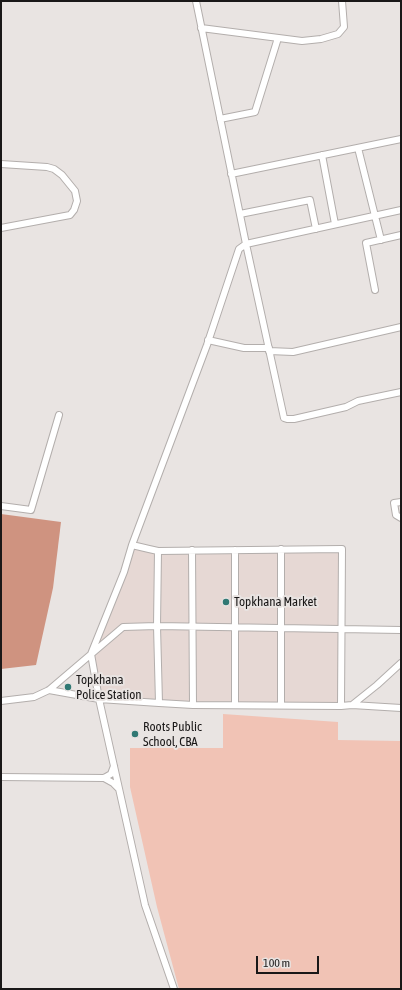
<!DOCTYPE html>
<style>
body{margin:0}
#map{position:relative;width:402px;height:990px;overflow:hidden;background:#e9e4e2;font-family:"Asap Condensed",sans-serif}
canvas{display:block}
.frame{position:absolute;inset:0;border:2px solid #1a1818;pointer-events:none}
.scale{position:absolute;left:256px;top:956px;width:63px;height:18px;box-sizing:border-box;border:2px solid #1a1818;border-top:0;padding-left:5px;font-size:12px;line-height:14px;white-space:nowrap;color:#1a1818;-webkit-text-stroke:3px #e9e4e2;paint-order:stroke}
</style>
<div id="map">
<canvas width="402" height="990"></canvas>
<div class="frame"></div>
<div class="scale">100 m</div>
</div>
<script>
const g = document.querySelector('canvas').getContext('2d');
g.lineJoin = 'round';
function fillPath(path, color) {
  g.fillStyle = color;
  g.fill(path, 'evenodd');
}
function toPath(rows) {
  const path = new Path2D();
  for (const r of rows) {
    path.moveTo(r[0], r[1]);
    for (let i = 2; i < r.length; i += 2) path.lineTo(r[i], r[i + 1]);
  }
  return path;
}
function stroke(path, color, width, dash) {
  g.strokeStyle = color;
  g.lineWidth = width;
  g.lineCap = dash ? 'butt' : 'round';
  g.setLineDash(dash || []);
  g.stroke(path);
}
function drawText(font, color, halo, rows, align = 'center') {
  g.font = font + ' "Asap Condensed",sans-serif';
  g.lineWidth = 4;
  g.setLineDash([]);
  g.textBaseline = 'middle';
  g.strokeStyle = halo;
  g.fillStyle = color;
  for (const [text, x, y, turn = 0] of rows) {
    g.save();
    g.translate(x, y);
    g.rotate((+turn || 0) * Math.PI / 180);
    g.textAlign = isNaN(turn) ? turn : align;
    if (halo) g.strokeText(text, 0, 0);
    g.fillText(text, 0, 0);
    g.restore();
  }
}
fillPath(toPath([
 [132,545,158,551,342,549,341,706,99,699,91,654]
]), '#e6d8d4');
fillPath(toPath([
 [223,714,338,722,338,740,401,741,401,989,179,989,157,907,130,787,130,748,223,748]
]), '#f1c3b5');
fillPath(toPath([
 [1,514,61,522,53,588,36,665,1,669]
]), '#cf9380');
const minor = toPath([
 [196,1,246,244,284,418,287,419,294,419,346,407,358,401,401,392],
 [201,28,302,41,321,39,338,34,344,27,342,1],
 [220,119,255,112,278,38],
 [358,148,381,240],
 [322,155,335,224],
 [1,164,47,167,54,169,62,175,75,191,77,201,74,210,70,215,1,228],
 [231,174,401,139],
 [240,214,310,200,316,229],
 [375,290,366,243,401,235],
 [208,340,244,348,269,348],
 [269,351,293,352,401,327],
 [401,502,394,503,396,515,401,518],
 [1,506,31,510,59,415],
 [132,545,149,549,158,551,342,549,341,706],
 [281,549,281,705],
 [192,550,193,705],
 [235,550,235,705],
 [158,551,157,626,159,703],
 [49,690,99,699,159,703,193,705,341,706,352,705,401,708],
 [1,701,34,697,49,690,123,627,157,626,401,630],
 [352,705,377,685,401,663],
 [1,777,104,778,111,774,114,766],
 [104,778,113,783,119,789],
 [174,989,145,905,99,699,91,654,124,572,132,545,207,345,239,249,246,244,401,210]
]);
stroke(minor, '#b3aeac', 8);
stroke(minor, '#fff', 6);
for (const [x, y, r, color] of [
 [226,602,4,"#307873"],
 [68,687,4,"#307873"],
 [135,734,4,"#307873"]
]) {
  const dot = new Path2D();
  dot.arc(x, y, r, 0, 2 * Math.PI);
  g.fillStyle = color;
  g.fill(dot);
  stroke(dot, '#e9e4e2', 1.5);
}
drawText('13px', '#1a1818', '#e9e4e2', [
 ["Topkhana Market",234,602],
 ["Topkhana",76,680],
 ["Police Station",76,695],
 ["Roots Public",143,727],
 ["School, CBA",143,742]
], 'left');
</script>
